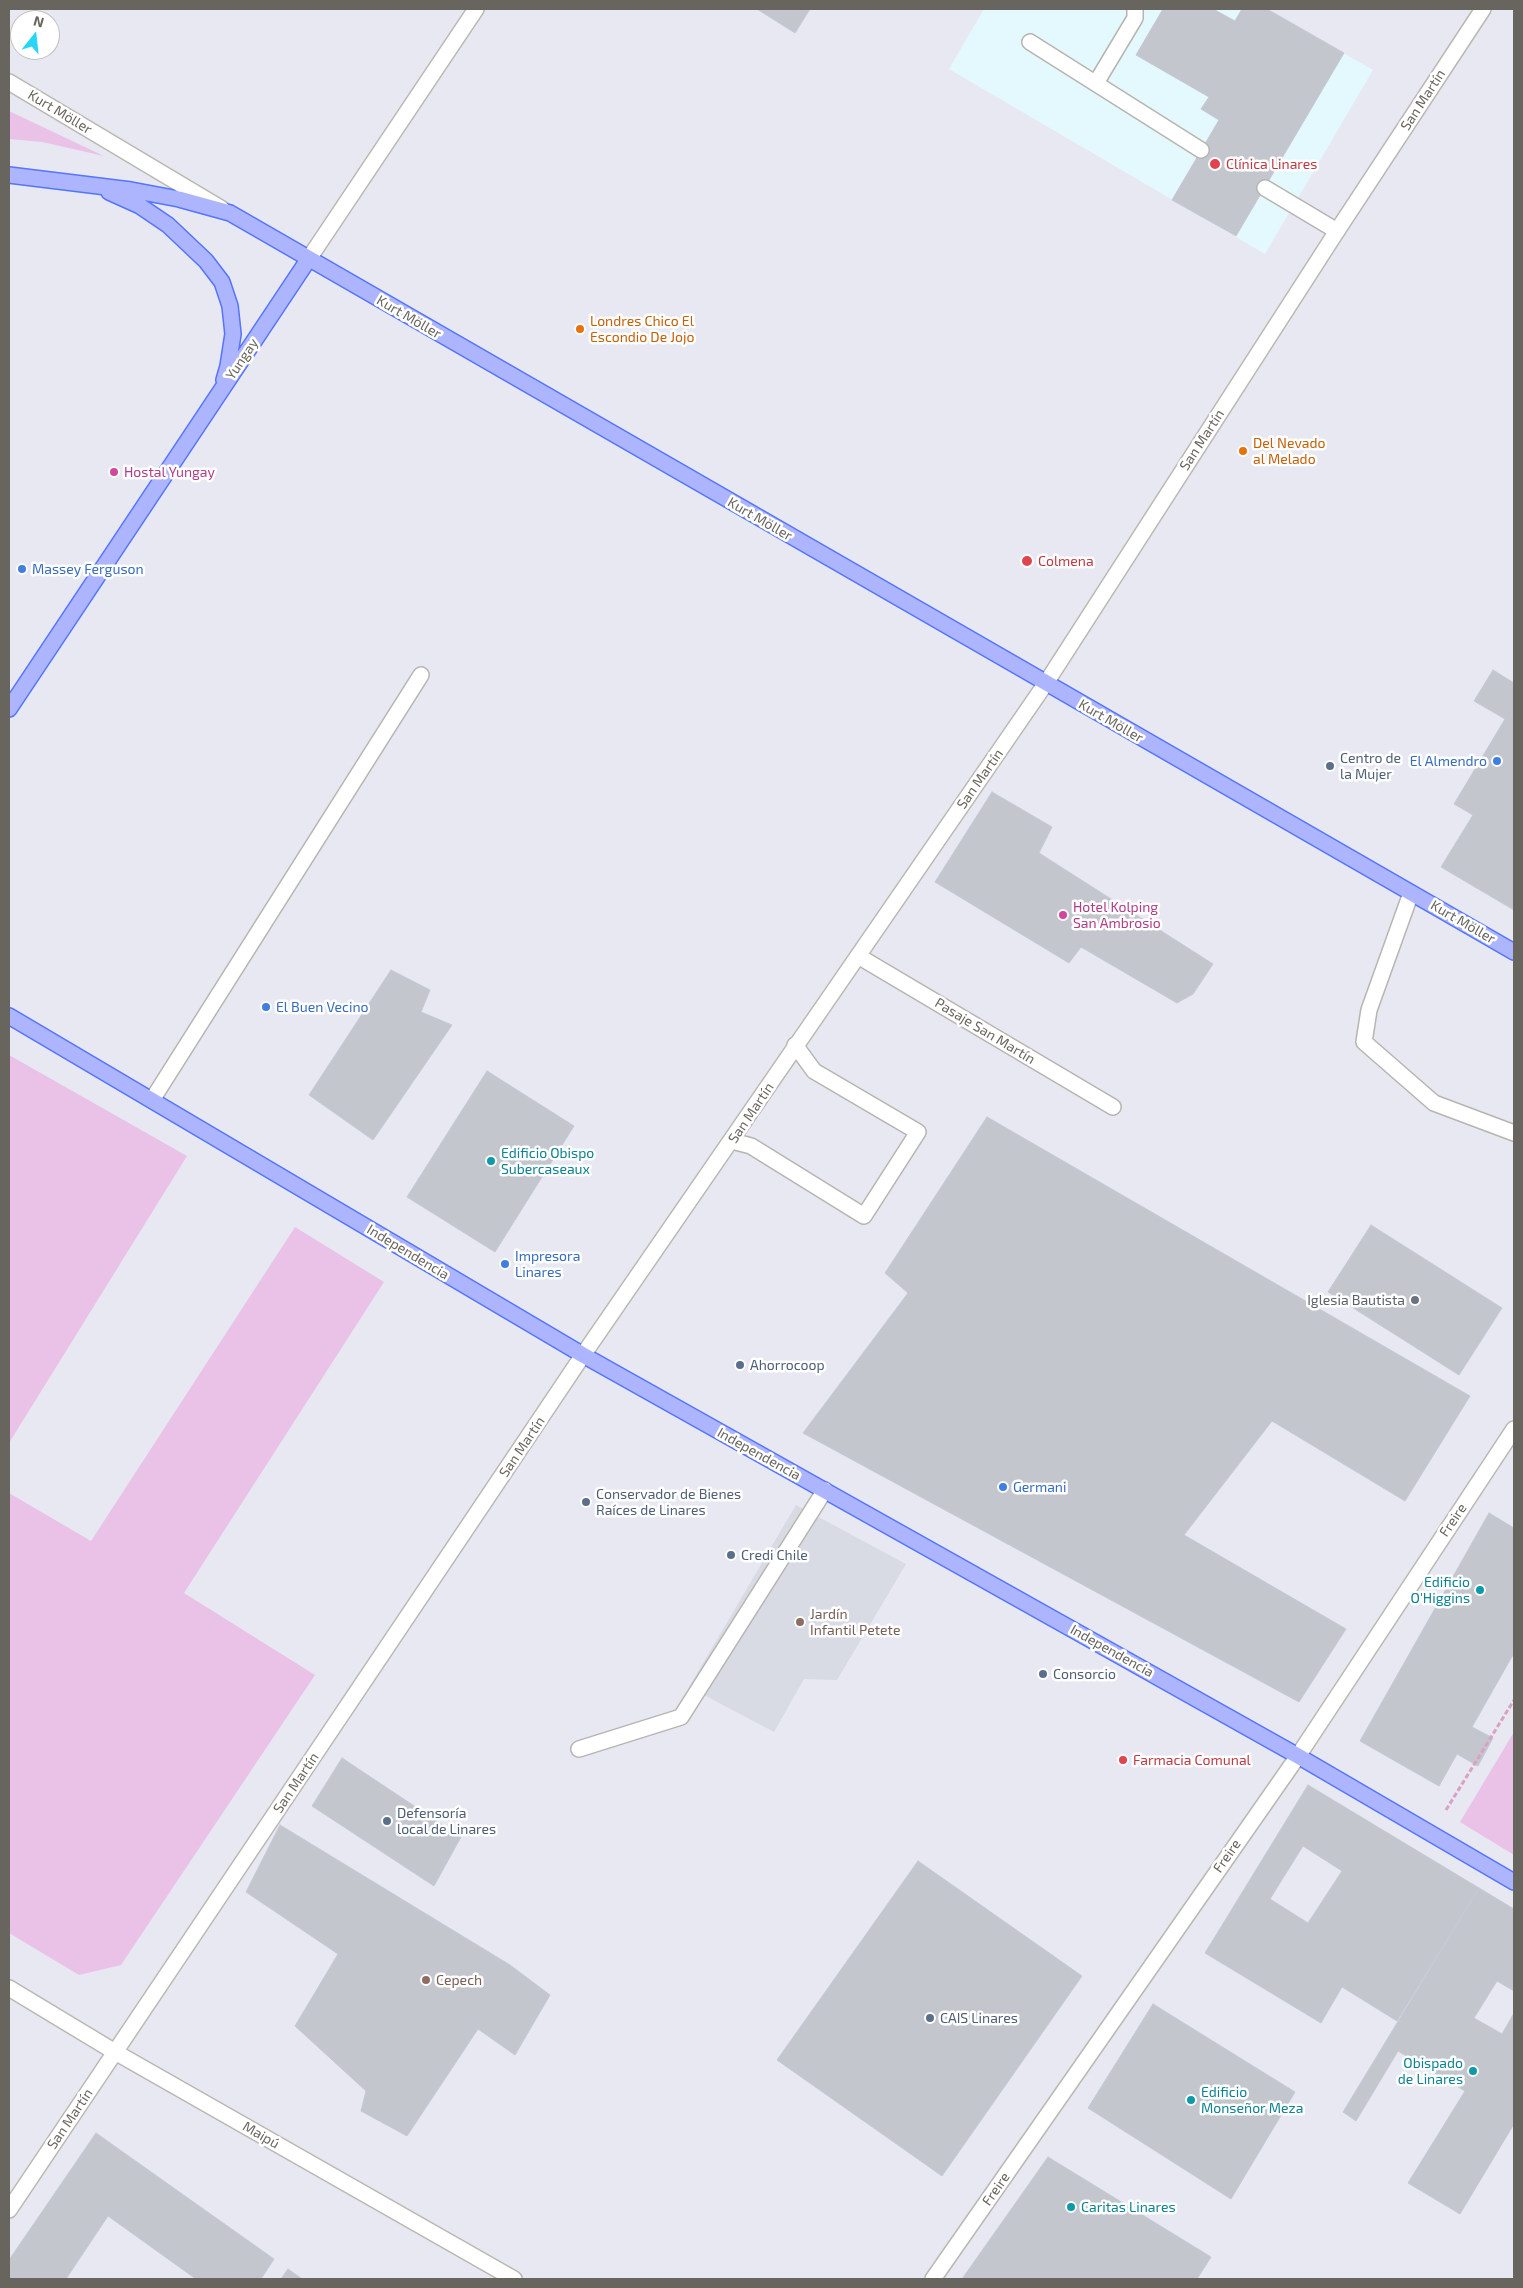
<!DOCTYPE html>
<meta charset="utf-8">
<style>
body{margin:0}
#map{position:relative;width:1523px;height:2288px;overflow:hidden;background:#e7e8f1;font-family:"Exo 2",sans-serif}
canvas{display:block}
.frame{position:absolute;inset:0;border:10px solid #68655e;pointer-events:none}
.north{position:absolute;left:10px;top:10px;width:50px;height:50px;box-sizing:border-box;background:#fff;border:1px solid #c3c1bf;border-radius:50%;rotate:16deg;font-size:14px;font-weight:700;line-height:20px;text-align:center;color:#68655e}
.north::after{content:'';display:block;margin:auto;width:18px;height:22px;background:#27d6f7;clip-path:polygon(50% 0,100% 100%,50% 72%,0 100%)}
</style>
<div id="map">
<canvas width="1523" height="2288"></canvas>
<div class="frame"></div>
<div class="north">N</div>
</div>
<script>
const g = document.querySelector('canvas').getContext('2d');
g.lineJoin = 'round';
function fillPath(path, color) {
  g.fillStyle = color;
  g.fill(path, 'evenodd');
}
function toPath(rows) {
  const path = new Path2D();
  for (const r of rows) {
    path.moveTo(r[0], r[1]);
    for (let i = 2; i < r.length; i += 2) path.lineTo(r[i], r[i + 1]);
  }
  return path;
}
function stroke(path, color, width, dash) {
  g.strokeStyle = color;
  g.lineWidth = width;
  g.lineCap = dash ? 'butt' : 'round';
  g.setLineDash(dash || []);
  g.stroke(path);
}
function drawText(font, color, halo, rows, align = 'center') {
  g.font = font + ' "Exo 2",sans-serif';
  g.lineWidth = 5;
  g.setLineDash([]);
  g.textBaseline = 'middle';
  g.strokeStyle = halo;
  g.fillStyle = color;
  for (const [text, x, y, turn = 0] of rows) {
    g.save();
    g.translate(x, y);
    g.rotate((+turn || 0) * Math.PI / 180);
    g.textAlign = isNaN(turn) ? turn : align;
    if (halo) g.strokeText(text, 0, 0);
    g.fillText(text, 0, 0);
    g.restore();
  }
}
fillPath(toPath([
 [796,1505,906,1564,837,1680,804,1679,774,1732,689,1687]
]), '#d8dae4');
fillPath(toPath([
 [984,9,1267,9,1373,70,1265,254,949,69]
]), '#e4f9fe');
fillPath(toPath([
 [9,111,104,156,42,142,9,139],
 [9,1055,187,1156,9,1443],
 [295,1227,384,1282,184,1593,315,1675,121,1965,79,1975,9,1933,9,1493,91,1541],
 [1514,1732,1514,1855,1460,1822]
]), '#eac2e7');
const building = toPath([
 [757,9,810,9,795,33,757,9],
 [1163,9,1213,9,1235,21,1242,9,1267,9,1344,53,1236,236,1172,200,1219,120,1201,109,1209,97,1136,55,1163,9],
 [1493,670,1514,683,1514,910,1441,867,1473,815,1454,804,1505,719,1474,701,1493,670],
 [992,792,1052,827,1039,853,1213,964,1193,994,1177,1003,1081,947,1069,963,935,882,992,792],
 [391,970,430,990,421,1012,452,1025,373,1140,309,1095,391,970],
 [487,1071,574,1126,495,1252,407,1197,487,1071],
 [987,1117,1470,1396,1405,1501,1272,1421,1184,1535,1346,1629,1299,1702,803,1433,908,1293,885,1273,987,1117],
 [1371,1225,1502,1308,1459,1375,1328,1292,1371,1225],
 [1489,1513,1514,1528,1514,1653,1472,1727,1493,1738,1478,1766,1457,1754,1439,1786,1360,1741,1489,1513],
 [342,1758,461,1837,434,1886,312,1806,342,1758],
 [1308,1785,1479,1888,1397,2021,1342,1987,1321,2023,1205,1953,1308,1785],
 [1303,1846,1342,1871,1308,1923,1270,1899,1303,1846],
 [280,1825,510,1965,550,1995,515,2055,478,2029,407,2136,361,2111,366,2091,295,2026,338,1954,246,1892,280,1825],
 [918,1861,1082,1976,942,2176,777,2060,918,1861],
 [1479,1888,1514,1909,1514,1991,1497,1981,1474,2018,1502,2034,1514,2013,1514,2124,1460,2214,1408,2183,1465,2091,1398,2051,1356,2121,1343,2112,1479,1888],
 [1153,2004,1295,2092,1231,2199,1088,2108,1153,2004],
 [96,2133,274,2259,261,2279,196,2279,108,2216,66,2279,9,2279,9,2260,96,2133],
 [1048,2157,1211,2257,1197,2279,962,2279,1048,2157],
 [288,2269,302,2279,281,2279,288,2269]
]);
fillPath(building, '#c3c6cd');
stroke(building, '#c4c9d7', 1);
const lane = toPath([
 [1030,42,1201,150],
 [1096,83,1135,18,1135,9],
 [1265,188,1337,231],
 [1411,893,1369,1010,1364,1042,1434,1103,1514,1133],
 [152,1100,421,675],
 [732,1141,751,1146,864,1216,918,1132,814,1071,795,1045],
 [579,1749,681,1717,825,1490]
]);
const street = toPath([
 [858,956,1113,1107]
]);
const secondary = toPath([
 [9,82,222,209],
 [308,260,476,9],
 [9,1988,115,2052,514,2279],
 [9,2210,583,1355,1046,683,1337,231,1483,9],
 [933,2279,1298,1756,1514,1429]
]);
const primary = toPath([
 [9,175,131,190,179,199,230,213,1514,952],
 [109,192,140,206,168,225,206,261,222,282,230,306,233,334,228,366,224,380],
 [9,709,308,260],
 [9,1016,583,1355,1298,1756,1514,1882]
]);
stroke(lane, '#b7b5af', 18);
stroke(street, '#b7b5af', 18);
stroke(secondary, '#bab8b1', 18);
stroke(primary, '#5475fd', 18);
stroke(toPath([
 [1446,1810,1514,1700]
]), '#d9a1c6', 3, [5, 2.5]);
stroke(lane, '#fff', 15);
stroke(street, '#fff', 15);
stroke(secondary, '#fff', 15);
stroke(primary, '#aeb5ff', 15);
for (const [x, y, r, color] of [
 [1215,164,6,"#e0444e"],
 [580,329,5,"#e8710a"],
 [1243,451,5,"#e8710a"],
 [114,472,5,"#d1479c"],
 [1027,561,6,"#e0444e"],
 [22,569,5,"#3f7fe0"],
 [1497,761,5,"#3f7fe0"],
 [1330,766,5,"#5c6f8a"],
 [1063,915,5,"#d1479c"],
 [266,1007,5,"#3f7fe0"],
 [491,1161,5,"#0f9aa8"],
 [505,1264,5,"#3f7fe0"],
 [1415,1300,5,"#6b7280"],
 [740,1365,5,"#5c6f8a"],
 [1003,1487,5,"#3f7fe0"],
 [586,1502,5,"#5c6f8a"],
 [731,1555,5,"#5c6f8a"],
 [1480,1590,5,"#0f9aa8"],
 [800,1622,5,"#8d6e63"],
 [1043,1674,5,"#5c6f8a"],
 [1123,1760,5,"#e0444e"],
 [387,1821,5,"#5c6f8a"],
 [426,1980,5,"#8d6e63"],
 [930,2018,5,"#5c6f8a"],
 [1473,2071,5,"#0f9aa8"],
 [1191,2100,5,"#0f9aa8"],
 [1071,2207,5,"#0f9aa8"]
]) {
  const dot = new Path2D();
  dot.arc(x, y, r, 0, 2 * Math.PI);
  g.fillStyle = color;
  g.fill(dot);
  stroke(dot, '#fff', 2);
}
drawText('14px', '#68655e', '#fff', [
 ["San Martín",1423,100,-57],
 ["Kurt Möller",60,112,31],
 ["Kurt Möller",409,317,30],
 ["Yungay",242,359,-56],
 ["San Martín",1202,440,-57],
 ["Kurt Möller",760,519,30],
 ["Kurt Möller",1111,721,30],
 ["San Martín",980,779,-55],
 ["Kurt Möller",1463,922,30],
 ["Pasaje San Martín",985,1031,31],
 ["San Martín",751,1113,-56],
 ["Independencia",408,1252,31],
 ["San Martín",522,1447,-56],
 ["Independencia",759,1454,29],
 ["Freire",1453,1520,-56],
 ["Independencia",1112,1651,29],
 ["San Martín",296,1783,-56],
 ["Freire",1227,1856,-55],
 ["San Martín",70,2119,-56],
 ["Maipú",261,2135,30],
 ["Freire",996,2189,-55]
]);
drawText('14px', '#be3a42', '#fff', [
 ["Clínica Linares",1226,164],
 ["Colmena",1038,561],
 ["Farmacia Comunal",1133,1760]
], 'left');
drawText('14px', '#c56008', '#fff', [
 ["Londres Chico El",590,321],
 ["Escondio De Jojo",590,337],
 ["Del Nevado",1253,443],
 ["al Melado",1253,459]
], 'left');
drawText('14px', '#b23c85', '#fff', [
 ["Hostal Yungay",124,472],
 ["Hotel Kolping",1073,907],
 ["San Ambrosio",1073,923]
], 'left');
drawText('14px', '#366cbe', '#fff', [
 ["Massey Ferguson",32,569],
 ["El Almendro",1487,761,"right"],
 ["El Buen Vecino",276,1007],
 ["Impresora",515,1256],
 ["Linares",515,1272],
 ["Germani",1013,1487]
], 'left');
drawText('14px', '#4e5e75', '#fff', [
 ["Centro de",1340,758],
 ["la Mujer",1340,774],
 ["Ahorrocoop",750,1365],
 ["Conservador de Bienes",596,1494],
 ["Raíces de Linares",596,1510],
 ["Credi Chile",741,1555],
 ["Consorcio",1053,1674],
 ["Defensoría",397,1813],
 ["local de Linares",397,1829],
 ["CAIS Linares",940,2018]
], 'left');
drawText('14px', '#0d838f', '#fff', [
 ["Edificio Obispo",501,1153],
 ["Subercaseaux",501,1169],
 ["Edificio",1470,1582,"right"],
 ["O'Higgins",1470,1598,"right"],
 ["Obispado",1463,2063,"right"],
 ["de Linares",1463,2079,"right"],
 ["Edificio",1201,2092],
 ["Monseñor Meza",1201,2108],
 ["Caritas Linares",1081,2207]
], 'left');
drawText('14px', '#5b616d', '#fff', [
 ["Iglesia Bautista",1405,1300]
], 'right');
drawText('14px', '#785e54', '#fff', [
 ["Jardín",810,1614],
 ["Infantil Petete",810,1630],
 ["Cepech",436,1980]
], 'left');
</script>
